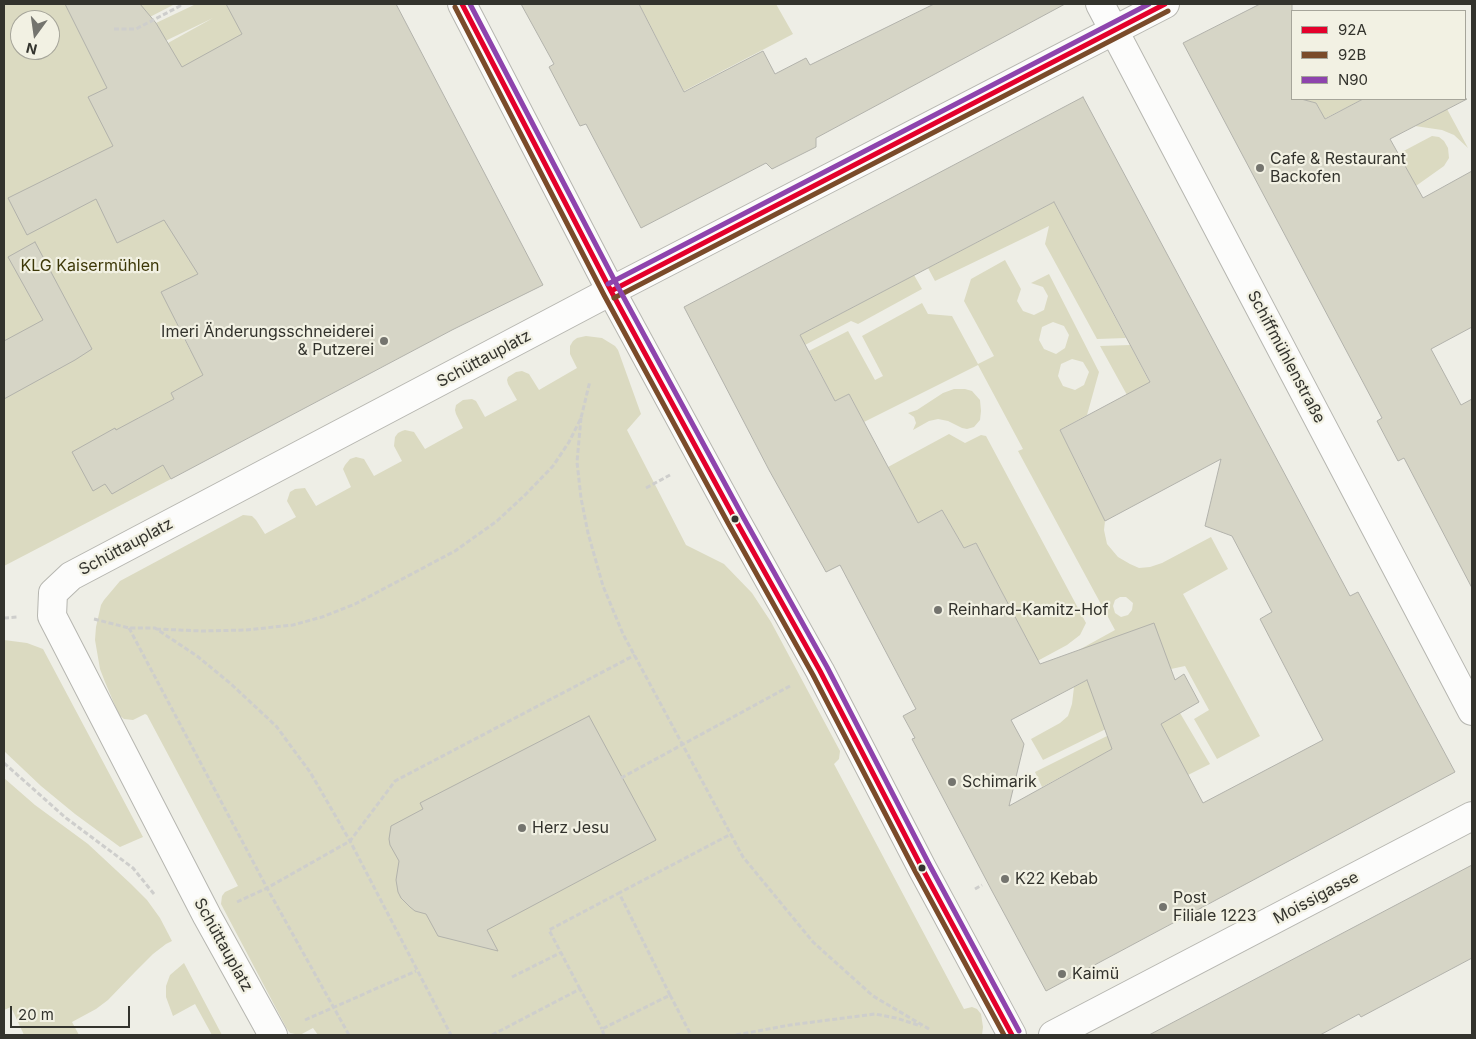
<!DOCTYPE html>
<meta charset="utf-8">
<style>
body{margin:0}
#map{position:relative;width:1476px;height:1039px;overflow:hidden;background:#eeeee6;font-family:Inter,sans-serif}
canvas{display:block}
.frame{position:absolute;inset:0;border:5px solid #33332d;pointer-events:none}
.legend{position:absolute;left:1291px;top:10px;width:175px;height:90px;box-sizing:border-box;background:#f2f1e3;border:1px solid #a6a59a;margin:0;padding:6px 9px;list-style:none;font-size:15px;color:#33332d}
.legend li{display:flex;align-items:center;gap:10px;height:25px}
.legend b{width:25px;border:1px solid #a6a59a}
.north{position:absolute;left:10px;top:10px;width:50px;height:50px;box-sizing:border-box;background:#f2f1e3;border:1px solid #a6a59a;border-radius:50%;rotate:194deg;font-size:14px;font-weight:700;line-height:20px;text-align:center;color:#33332d}
.north::after{content:'';display:block;margin:auto;width:18px;height:22px;background:#74746e;clip-path:polygon(50% 0,100% 100%,50% 72%,0 100%)}
.scale{position:absolute;left:10px;top:1006px;width:120px;height:22px;box-sizing:border-box;border:2px solid #33332d;border-top:0;padding-left:6px;font-size:15px;line-height:18px;white-space:nowrap;color:#33332d;-webkit-text-stroke:4px #f2f1e3;paint-order:stroke}
</style>
<div id="map">
<canvas width="1476" height="1039"></canvas>
<div class="frame"></div>
<ul class="legend">
<li><b style="height:6px;background:#e4002b"></b>92A</li>
<li><b style="height:6px;background:#7a4b2a"></b>92B</li>
<li><b style="height:6px;background:#8e44ad"></b>N90</li>
</ul>
<div class="north">N</div>
<div class="scale">20 m</div>
</div>
<script>
const g = document.querySelector('canvas').getContext('2d');
g.lineJoin = 'round';
function fillPath(path, color) {
  g.fillStyle = color;
  g.fill(path, 'evenodd');
}
function toPath(rows) {
  const path = new Path2D();
  for (const r of rows) {
    path.moveTo(r[0], r[1]);
    for (let i = 2; i < r.length; i += 2) path.lineTo(r[i], r[i + 1]);
  }
  return path;
}
function stroke(path, color, width, dash) {
  g.strokeStyle = color;
  g.lineWidth = width;
  g.lineCap = dash ? 'butt' : 'round';
  g.setLineDash(dash || []);
  g.stroke(path);
}
function drawText(font, color, halo, rows, align = 'center') {
  g.font = font + ' Inter,sans-serif';
  g.lineWidth = 4.5;
  g.setLineDash([]);
  g.textBaseline = 'middle';
  g.strokeStyle = halo;
  g.fillStyle = color;
  for (const [text, x, y, turn = 0] of rows) {
    g.save();
    g.translate(x, y);
    g.rotate((+turn || 0) * Math.PI / 180);
    g.textAlign = isNaN(turn) ? turn : align;
    if (halo) g.strokeText(text, 0, 0);
    g.fillText(text, 0, 0);
    g.restore();
  }
}
fillPath(toPath([
 [4,4,175,4,144,20,159,48,213,18,159,44,160,31,156,23,196,4,226,4,229,9,239,4,312,4,315,10,264,346,171,393,174,399,138,418,171,479,4,566],
 [20,20,50,20,50,50,20,50],
 [175,320,210,339,190,350],
 [639,4,776,4,793,34,684,91],
 [1292,89,1292,99,1363,99,1318,122,1321,112,1316,103,1308,101,1294,107,1286,92],
 [1447,109,1468,148,1454,135,1442,130,1415,126],
 [1432,136,1439,137,1444,141,1448,148,1449,158,1444,166,1413,188,1405,166,1398,154],
 [1054,202,1126,338,1097,339,1045,244,1049,226,935,281,928,268],
 [1005,260,1021,289,1017,301,1023,311,1034,315,1044,310,1048,296,1043,287,1031,283,1049,274,1099,372,1087,415,1060,430,1105,521,1104,530,1107,544,1118,557,1130,564,1139,568,1150,567,1162,563,1211,537,1228,569,1183,594,1260,736,1217,759,1194,719,1209,710,1185,666,1171,669,1077,651,1115,630,1018,451,1023,449,978,365,864,422,849,394,835,401,809,351,848,331,875,380,883,376,862,336,922,303,928,314,952,316,978,364,994,356,964,301,971,279],
 [1053,322,1064,326,1069,335,1065,348,1056,354,1044,349,1039,340,1042,327],
 [1072,359,1083,362,1089,372,1084,385,1075,390,1063,386,1058,376,1061,364],
 [1120,597,1126,597,1133,603,1132,610,1128,615,1121,617,1115,613,1113,606,1115,600],
 [914,275,922,289,858,324,851,321,805,345,800,335],
 [586,336,602,338,615,346,618,350,641,414,627,430,686,545,724,564,752,593,771,622,840,751,839,759,834,764,964,1009,972,1007,977,1009,981,1014,983,1027,982,1035,318,1035,313,1028,300,1035,290,1033,287,1029,221,904,222,896,225,892,238,886,147,715,145,714,133,720,124,719,119,715,105,682,100,669,95,640,96,627,101,605,104,600,120,581,243,515,252,516,256,520,265,534,296,517,287,501,290,492,295,489,305,488,316,506,351,487,343,469,345,465,350,459,356,457,364,459,374,476,402,461,394,446,395,437,398,433,402,431,405,430,414,432,425,449,463,428,456,414,455,410,456,405,463,400,472,399,476,401,485,417,517,400,508,384,507,380,508,377,516,372,522,371,529,374,539,390,577,368,570,354,570,346,573,341,577,338],
 [1130,345,1150,383,1127,395,1100,346],
 [954,389,965,389,972,391,980,400,981,411,980,420,974,427,967,429,962,428,948,421,938,419,929,421,913,430,916,423,914,417,908,413,917,410,943,393],
 [949,434,965,443,981,435,986,436,1086,623,1080,635,1067,645,978,693,1032,649,976,543,964,548,942,510,918,523,888,467],
 [4,640,27,643,43,649,143,837,120,847,75,814,41,786,4,751],
 [1087,680,1116,724,1043,760,1031,739,1060,723,1068,716,1072,704,1074,687],
 [1173,689,1184,711,1180,713,1210,764,1188,775,1118,746,1042,787,1035,772,1115,732],
 [4,778,35,805,88,844,131,884,147,900,160,918,172,941,166,944,153,954,135,972,108,1000,96,1009,72,1022,79,1035,24,1035,11,1007,4,1010],
 [184,963,222,1035,212,1035,195,1004,173,1016,166,997,166,986,170,975]
]), '#dbdac1');
const building = toPath([
 [65,4,140,4,156,23,182,67,242,34,226,4,396,4,543,285,452,330,171,479,163,465,112,494,105,484,93,491,72,452,115,428,116,430,174,399,171,393,203,375,161,292,198,274,164,220,117,243,96,199,27,235,8,198,113,146,88,97,107,88,65,4],
 [521,4,639,4,684,92,763,51,775,74,806,58,810,65,934,4,1065,4,816,138,816,147,772,169,766,163,641,228,586,124,580,126,549,67,554,64,521,4],
 [1260,4,1292,4,1292,99,1301,99,1316,103,1325,119,1363,99,1467,99,1390,139,1423,198,1472,171,1472,327,1431,349,1461,405,1472,399,1472,588,1404,458,1398,461,1377,421,1382,418,1183,43,1260,4],
 [1083,97,1350,596,1358,592,1455,772,1046,991,992,891,912,739,915,738,903,716,916,709,840,565,826,572,769,470,684,307,1083,97],
 [1054,202,1150,382,1060,430,1105,521,1221,459,1205,526,1232,536,1272,612,1260,619,1323,740,1203,803,1161,724,1199,702,1184,674,1175,680,1154,623,1040,664,976,543,964,548,942,510,918,523,849,394,835,401,800,335,1054,202],
 [1087,680,1112,749,1009,806,1024,744,1011,720,1087,680],
 [35,242,92,349,75,360,4,399,4,341,43,320,8,257,35,242],
 [589,716,656,840,487,930,498,951,438,936,426,914,415,911,410,907,401,898,398,892,396,880,399,861,390,845,389,839,391,826,423,809,420,803,589,716],
 [1472,865,1472,958,1361,1017,1359,1014,1320,1035,1149,1035,1472,865]
]);
fillPath(building, '#d6d5c6');
stroke(building, '#b2b2ab', 1);
const minor = toPath([
 [1100,4,1472,711],
 [273,1035,207,916,52,616,53,593,71,576,611,291],
 [1053,1035,1472,816]
]);
const tertiary = toPath([
 [462,4,611,291,735,519,820,671,922,868,1012,1035],
 [611,291,1165,4]
]);
stroke(minor, '#b6b6b0', 30);
stroke(tertiary, '#b6b6b0', 30);
stroke(toPath([
 [114,29,136,29,180,6,179,4],
 [581,418,577,462,581,498,588,533,603,586,623,634,743,857,813,942,873,996,929,1029],
 [646,488,670,475],
 [4,618,18,617],
 [94,619,129,628,155,628,197,656,231,684,276,726,310,772,350,841,451,1035],
 [129,628,267,888,349,1035],
 [156,629,202,631,246,630,293,625,322,617,355,604,455,551,497,521,526,494,553,466,569,442,581,418,590,381],
 [4,763,66,818,133,868,154,894],
 [621,778,790,686],
 [975,889,982,885],
 [237,902,267,888,350,841,395,781,635,655],
 [512,977,560,953],
 [580,989,549,930,619,893],
 [670,995,619,893,731,834],
 [305,1020,416,971],
 [492,1035,580,989,602,1029],
 [604,1035,602,1029,670,995,691,1035],
 [736,1035,790,1025,875,1014,896,1018,921,1026]
]), '#cececc', 3, [5, 2.5]);
stroke(minor, '#fcfcfb', 28);
stroke(tertiary, '#fcfcfb', 28);
stroke(toPath([
 [462,4,611,291,735,519,820,671,922,868,1012,1035],
 [611,291,1165,4]
]), '#e4002b', 5);
stroke(toPath([
 [455,7,604,295,728,523,813,675,915,871,1004,1035],
 [614,298,1168,11]
]), '#7a4b2a', 5);
stroke(toPath([
 [470,4,618,287,742,515,827,667,929,864,1019,1031],
 [608,284,1149,4]
]), '#8e44ad', 5);
for (const [x, y, r, color] of [
 [1260,168,5,"#74746e"],
 [384,341,5,"#74746e"],
 [735,519,4.5,"#33332d"],
 [938,610,5,"#74746e"],
 [952,782,5,"#74746e"],
 [522,828,5,"#74746e"],
 [922,868,4.5,"#33332d"],
 [1005,879,5,"#74746e"],
 [1163,907,5,"#74746e"],
 [1062,974,5,"#74746e"]
]) {
  const dot = new Path2D();
  dot.arc(x, y, r, 0, 2 * Math.PI);
  g.fillStyle = color;
  g.fill(dot);
  stroke(dot, '#f2f1e3', 2);
}
drawText('16px', '#33332d', '#f2f1e3', [
 ["Cafe & Restaurant",1270,159],
 ["Backofen",1270,177],
 ["Imeri Änderungsschneiderei",374,332,"right"],
 ["& Putzerei",374,350,"right"],
 ["Reinhard-Kamitz-Hof",948,610],
 ["Schimarik",962,782],
 ["Herz Jesu",532,828],
 ["K22 Kebab",1015,879],
 ["Post",1173,898],
 ["Filiale 1223",1173,916],
 ["Kaimü",1072,974]
], 'left');
drawText('16px', '#3d3808', '#f2f1e3', [
 ["KLG Kaisermühlen",90,266]
]);
drawText('16px', '#33332d', '#f2f1e3', [
 ["Schiffmühlenstraße",1286,357,62],
 ["Schüttauplatz",484,359,-28],
 ["Schüttauplatz",126,547,-28],
 ["Moissigasse",1316,898,-28],
 ["Schüttauplatz",223,945,61]
]);
</script>
